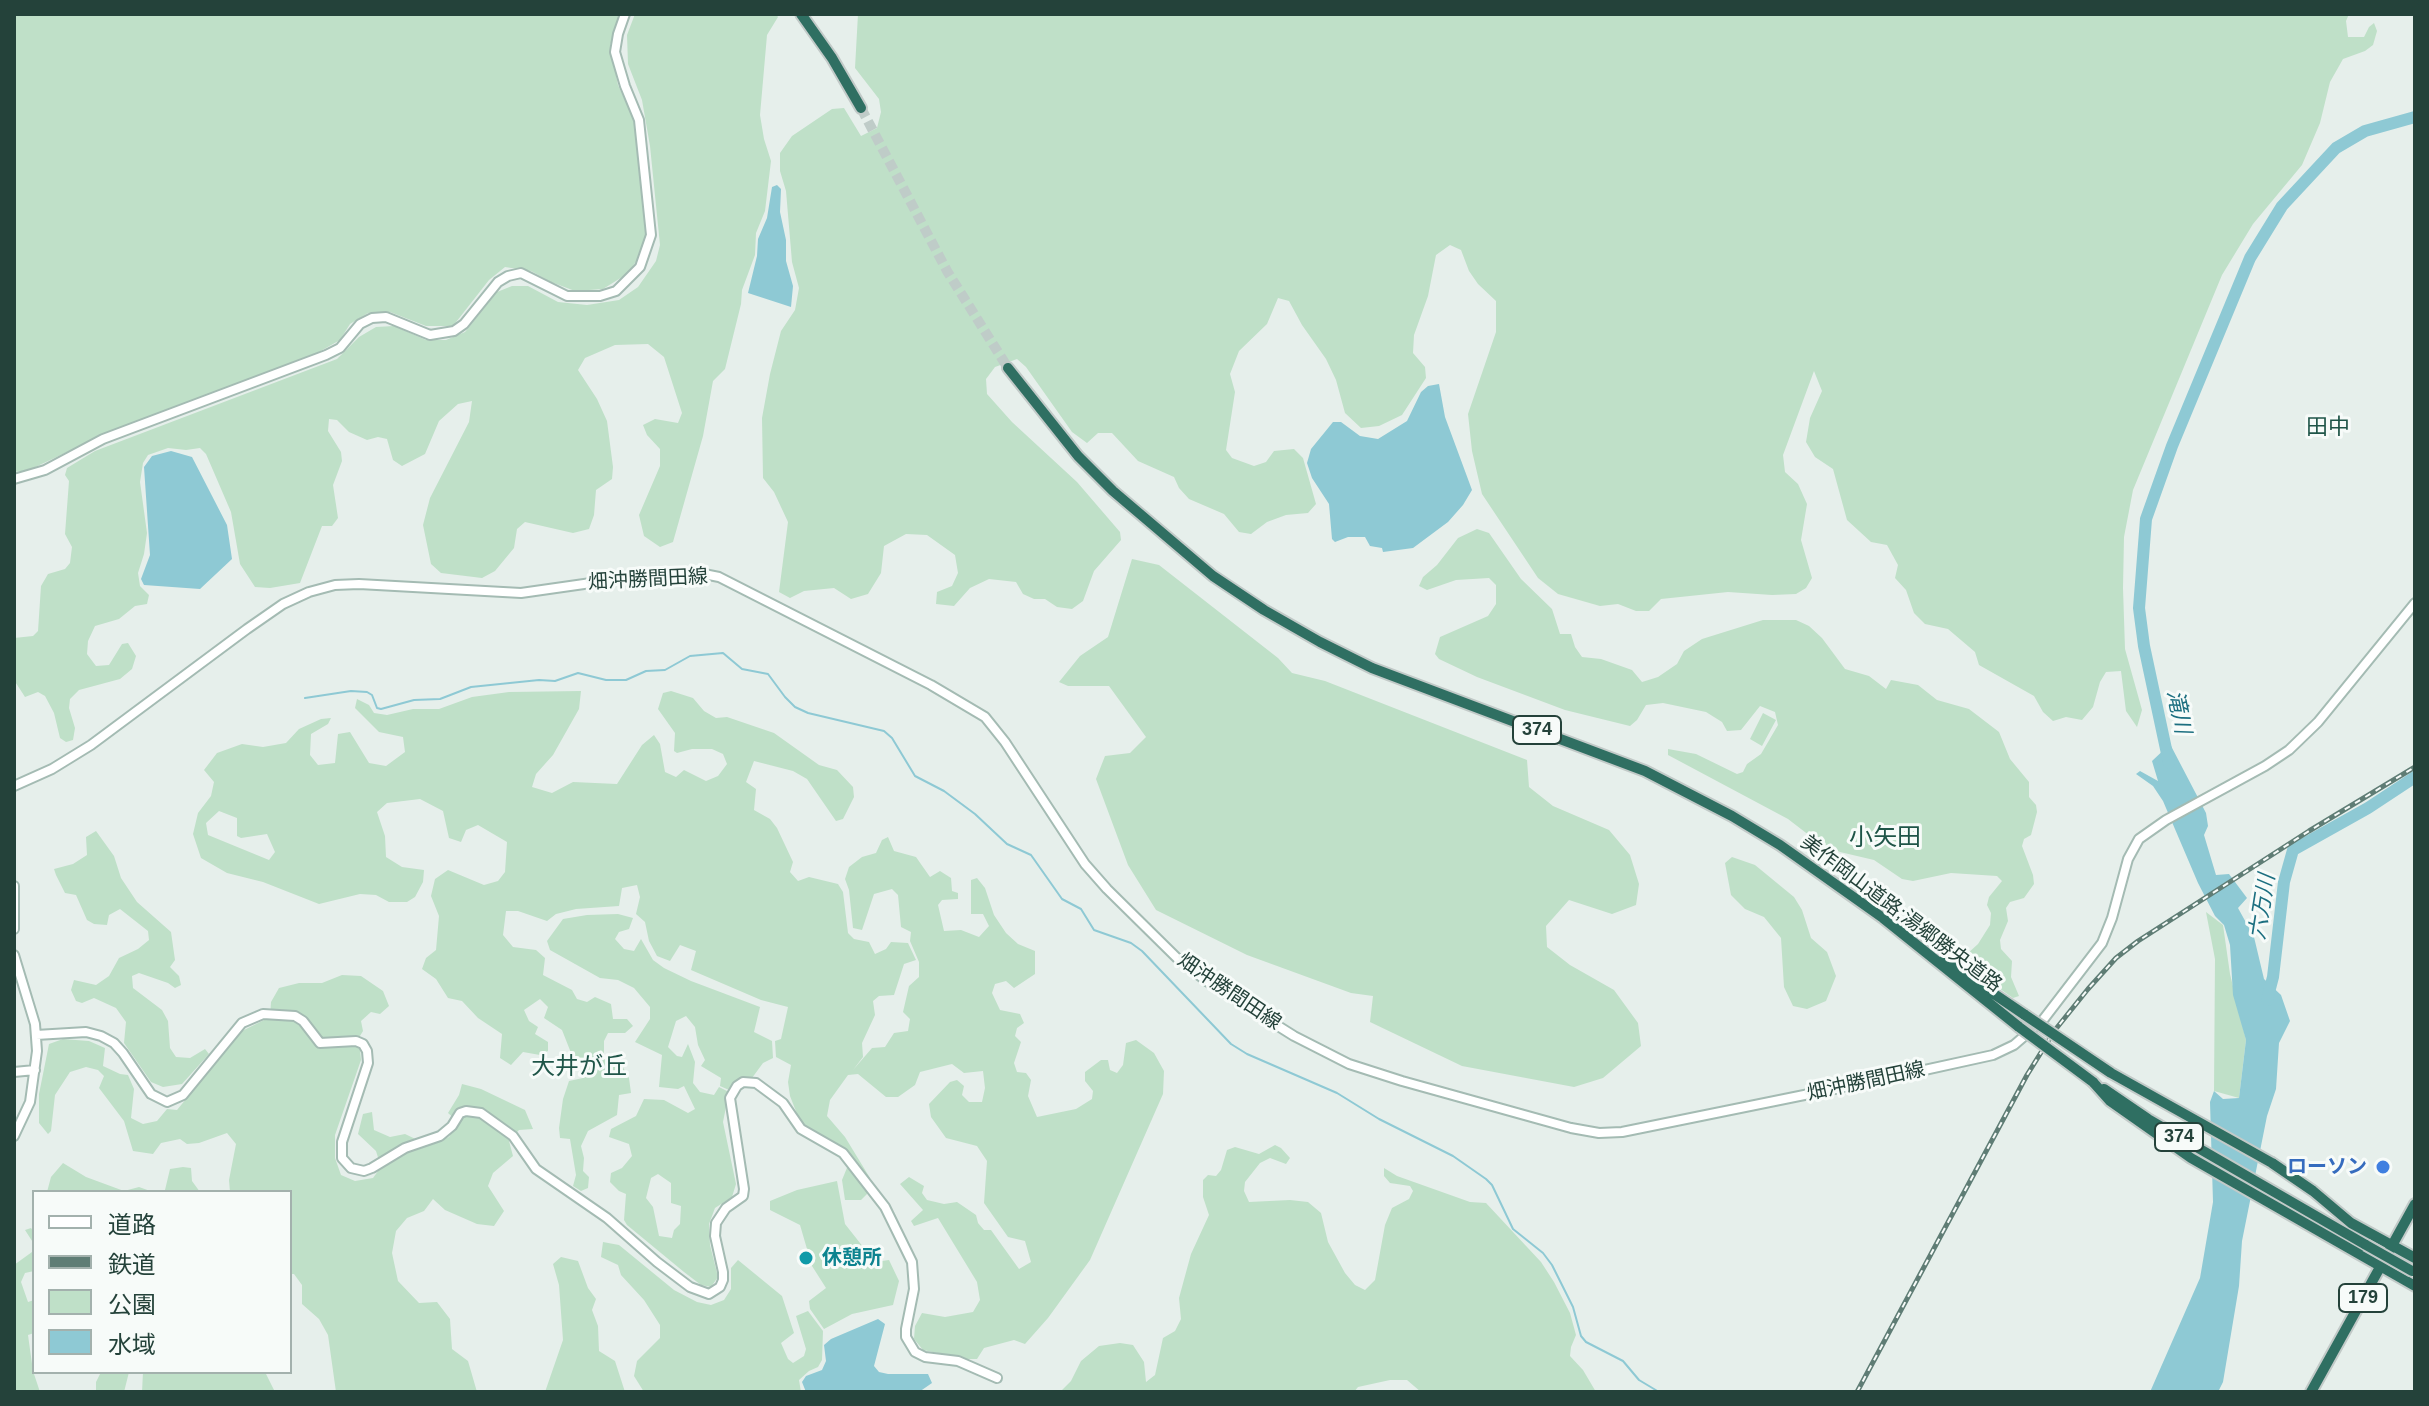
<!DOCTYPE html>
<meta charset="utf-8">
<style>
body{margin:0}
#map{position:relative;width:2429px;height:1406px;overflow:hidden;background:#e6efeb;font-family:Helvetica,"Noto Sans JP",sans-serif}
canvas{display:block}
.frame{position:absolute;inset:0;border:16px solid #24423a;pointer-events:none}
.legend{position:absolute;left:32px;top:1190px;width:260px;height:184px;box-sizing:border-box;background:#f7fbf9;border:2px solid #a3b1ad;margin:0;padding:10px 14px;list-style:none;font-size:24px;color:#24423a}
.legend li{display:flex;align-items:center;gap:16px;height:40px}
.legend b{width:40px;border:2px solid #a3b1ad}
</style>
<div id="map">
<canvas width="2429" height="1406"></canvas>
<div class="frame"></div>
<ul class="legend">
<li><b style="height:10px;background:#fff"></b>道路</li>
<li><b style="height:10px;background:#5f7d75"></b>鉄道</li>
<li><b style="height:22px;background:#bfe0c8"></b>公園</li>
<li><b style="height:22px;background:#8ec9d4"></b>水域</li>
</ul>
</div>
<script>
const g = document.querySelector('canvas').getContext('2d');
g.lineJoin = 'round';
function fillPath(path, color) {
  g.fillStyle = color;
  g.fill(path, 'evenodd');
}
function toPath(rows) {
  const path = new Path2D();
  for (const r of rows) {
    path.moveTo(r[0], r[1]);
    for (let i = 2; i < r.length; i += 2) path.lineTo(r[i], r[i + 1]);
  }
  return path;
}
function stroke(path, color, width, dash) {
  g.strokeStyle = color;
  g.lineWidth = width;
  g.lineCap = dash ? 'butt' : 'round';
  g.setLineDash(dash || []);
  g.stroke(path);
}
function drawText(font, color, halo, rows, align = 'center') {
  g.font = font + ' Helvetica,"Noto Sans JP",sans-serif';
  g.lineWidth = 6;
  g.setLineDash([]);
  g.textBaseline = 'middle';
  g.strokeStyle = halo;
  g.fillStyle = color;
  for (const [text, x, y, turn = 0] of rows) {
    g.save();
    g.translate(x, y);
    g.rotate((+turn || 0) * Math.PI / 180);
    g.textAlign = isNaN(turn) ? turn : align;
    if (halo) g.strokeText(text, 0, 0);
    g.fillText(text, 0, 0);
    g.restore();
  }
}
fillPath(toPath([
 [14,14,620,14,610,46,618,85,634,120,646,235,638,259,627,274,603,289,575,291,551,282,531,271,505,267,489,280,453,326,426,326,390,312,368,313,350,324,340,340,319,352,116,429,29,470,14,472],
 [635,14,776,14,778,17,767,35,760,115,764,139,771,161,765,211,756,233,755,255,742,290,741,304,725,369,713,381,703,436,673,542,660,547,644,536,639,515,660,466,660,449,647,435,643,425,655,419,678,423,682,413,664,357,648,344,615,345,585,358,578,370,597,399,607,421,613,467,612,479,596,490,594,515,589,529,573,533,525,522,517,529,514,548,495,571,482,578,441,573,431,564,423,525,430,498,469,422,472,401,458,404,439,421,425,454,402,466,393,460,387,439,378,437,367,440,349,432,337,420,329,419,328,431,341,452,342,461,333,485,338,518,332,526,322,526,300,583,270,588,255,587,240,564,231,512,206,454,200,448,186,450,168,448,148,455,143,463,140,482,147,533,144,554,138,573,140,586,149,595,147,604,135,606,119,619,95,626,88,641,87,654,96,666,109,665,122,644,128,643,136,656,132,669,120,679,79,690,70,699,69,708,75,728,73,740,66,742,60,738,54,713,45,696,38,692,25,697,14,680,14,638,33,636,38,631,41,586,48,574,65,569,70,563,72,547,65,534,69,481,65,475,67,468,95,451,337,359,359,337,376,327,394,326,426,340,446,340,465,332,497,292,512,286,528,286,558,302,587,305,619,300,638,287,656,261,660,245,650,146,642,100,628,64,627,35],
 [858,14,2349,14,2346,21,2348,37,2364,37,2369,27,2374,23,2377,31,2373,45,2365,51,2343,59,2330,82,2320,123,2302,165,2253,224,2222,275,2133,490,2124,537,2123,588,2125,649,2142,710,2137,727,2126,711,2121,671,2106,672,2100,682,2093,707,2082,720,2066,717,2053,721,2043,712,2034,696,1979,665,1975,652,1948,629,1925,624,1914,613,1906,590,1895,578,1898,565,1887,545,1871,542,1847,520,1833,469,1815,457,1806,442,1810,418,1822,391,1814,371,1783,455,1785,472,1798,484,1807,504,1801,540,1812,578,1806,588,1796,594,1772,595,1728,592,1661,599,1649,611,1636,611,1618,604,1600,606,1558,594,1538,578,1482,494,1472,451,1468,414,1496,332,1496,301,1478,284,1469,271,1461,250,1450,245,1436,255,1428,296,1414,335,1413,353,1425,367,1426,378,1402,415,1379,426,1361,428,1345,413,1336,380,1326,359,1302,325,1289,301,1278,298,1267,324,1239,351,1230,374,1235,392,1226,450,1232,458,1254,466,1266,462,1274,451,1294,449,1303,458,1316,504,1308,513,1286,515,1267,522,1251,534,1239,532,1224,514,1189,499,1179,488,1174,477,1138,461,1112,433,1098,433,1087,443,1072,432,1026,367,1017,359,995,367,986,379,987,394,1012,422,1077,482,1120,532,1121,540,1094,571,1083,601,1072,609,1057,607,1045,599,1034,599,1023,594,1016,582,989,579,970,588,954,606,936,604,937,592,952,586,958,573,955,555,927,535,906,534,884,546,881,573,868,594,851,599,834,588,804,591,790,598,779,592,788,522,774,492,763,478,762,418,770,374,781,331,795,310,799,288,792,262,786,191,780,171,780,153,792,136,832,109,844,108,861,136,877,128,881,112,879,99,855,68],
 [1477,529,1489,533,1521,579,1552,609,1560,634,1571,634,1575,647,1582,657,1601,659,1632,670,1642,682,1658,677,1677,664,1684,651,1702,639,1763,620,1796,620,1809,626,1822,638,1845,669,1869,676,1886,689,1891,680,1918,685,1937,700,1969,709,1999,732,2010,759,2029,782,2029,797,2036,805,2037,812,2031,835,2024,839,2022,846,2033,875,2034,884,2024,898,2010,902,2006,908,2008,921,2000,940,2001,949,2012,961,2011,977,2019,996,2013,998,1969,967,1967,954,1978,944,1990,925,1991,913,1987,905,1989,897,2002,881,1997,876,1951,873,1913,881,1902,879,1874,860,1840,852,1814,839,1788,819,1668,755,1668,749,1696,754,1737,774,1743,772,1747,764,1761,754,1778,725,1775,712,1760,706,1741,730,1727,731,1722,722,1706,712,1663,703,1646,705,1637,720,1630,726,1565,710,1477,677,1439,659,1435,654,1440,637,1488,616,1496,604,1496,585,1489,578,1456,580,1427,590,1419,586,1423,577,1437,565,1458,538],
 [1132,559,1159,565,1278,658,1292,673,1325,681,1527,760,1529,787,1553,806,1609,830,1630,855,1639,884,1636,905,1612,914,1569,900,1546,926,1547,947,1570,965,1614,990,1638,1023,1641,1046,1603,1078,1574,1087,1462,1066,1370,1022,1373,996,1351,993,1247,955,1156,910,1128,865,1096,779,1105,756,1130,753,1146,737,1109,686,1068,686,1059,682,1080,656,1108,637],
 [581,691,579,709,553,755,536,774,532,787,552,793,573,782,617,784,642,745,654,735,660,744,665,772,676,777,684,770,706,781,718,776,727,764,723,754,712,749,692,749,677,753,674,751,675,733,658,709,663,693,671,691,693,698,704,711,716,718,727,717,774,733,819,765,837,770,853,787,854,797,843,819,836,821,807,779,793,771,754,761,746,782,756,789,754,810,770,819,777,828,793,862,790,872,798,881,809,877,838,884,843,892,848,933,854,939,869,942,875,954,886,949,891,942,908,943,916,960,904,964,894,995,879,996,873,1001,875,1015,862,1043,863,1057,853,1070,872,1048,885,1047,894,1033,908,1031,910,1019,903,1012,909,986,919,977,919,962,910,941,911,932,901,927,898,895,892,889,874,894,862,930,853,928,849,890,845,879,849,867,862,857,876,853,882,840,888,837,894,851,916,857,930,877,940,871,951,878,952,891,958,893,958,899,942,900,938,905,944,931,961,930,979,937,989,926,983,914,971,914,971,880,977,878,985,888,994,915,1006,933,1018,944,1035,951,1035,974,1014,988,1006,981,995,984,992,993,1000,1010,1020,1014,1024,1023,1017,1028,1015,1036,1021,1042,1014,1063,1017,1072,1026,1073,1031,1080,1028,1096,1037,1117,1076,1109,1092,1099,1093,1091,1085,1081,1085,1072,1101,1060,1108,1060,1110,1070,1117,1073,1123,1065,1126,1043,1136,1040,1154,1053,1164,1071,1163,1094,1090,1260,1048,1318,1025,1344,1014,1340,984,1348,977,1359,967,1359,923,1350,914,1339,915,1326,922,1313,945,1317,973,1312,980,1300,977,1282,938,1218,914,1226,911,1221,923,1210,900,1184,909,1177,924,1186,922,1193,927,1200,944,1204,957,1202,976,1215,978,1223,984,1230,991,1230,1019,1269,1031,1262,1025,1241,1008,1237,984,1203,987,1161,977,1146,946,1138,931,1117,929,1104,950,1082,957,1080,964,1086,962,1095,969,1102,982,1102,985,1088,983,1071,964,1073,952,1064,920,1072,915,1085,898,1097,886,1097,858,1074,848,1075,830,1100,827,1116,845,1137,870,1178,867,1194,861,1200,845,1200,842,1180,851,1158,833,1141,808,1129,799,1119,790,1096,788,1082,791,1065,776,1057,775,1041,781,1039,788,1007,761,1000,691,970,696,951,680,945,670,961,657,956,649,941,645,922,636,914,640,897,637,885,622,888,619,906,576,909,556,914,547,921,518,911,506,911,503,935,513,947,536,950,545,958,543,975,572,990,577,999,587,1002,595,997,611,1004,613,1019,627,1019,633,1026,625,1033,608,1033,604,1041,604,1059,620,1062,629,1078,631,1093,619,1095,617,1115,588,1131,581,1146,584,1158,583,1171,589,1177,588,1188,581,1191,573,1186,576,1175,570,1139,560,1138,559,1128,563,1099,569,1081,583,1078,583,1065,575,1063,562,1030,544,1018,548,1007,540,999,524,1010,529,1021,538,1027,535,1034,548,1042,548,1051,540,1055,523,1052,511,1065,500,1058,502,1034,478,1018,462,1001,448,998,436,979,422,969,426,958,436,950,439,916,431,896,435,879,448,870,484,885,498,881,505,872,507,842,478,825,466,830,461,842,449,838,443,811,420,799,387,803,377,812,385,836,386,857,402,867,424,870,423,882,415,897,407,902,389,902,376,895,360,894,319,904,263,882,227,873,201,858,193,834,198,813,211,796,214,782,204,770,217,753,242,744,263,747,286,743,299,729,321,719,331,718,328,724,311,734,310,755,318,765,335,763,338,734,350,732,369,763,386,766,405,752,403,737,379,732,355,708,357,699,369,705,374,713,387,715,413,709,439,709,472,697,509,692],
 [219,811,237,818,237,836,241,838,267,834,275,852,269,860,208,835,206,823],
 [1763,713,1776,720,1762,746,1750,739],
 [96,831,114,856,121,878,137,902,171,932,175,960,170,967,179,976,181,985,175,988,168,983,139,973,132,976,133,988,162,1010,168,1021,170,1048,176,1057,190,1058,205,1049,209,1054,182,1084,163,1087,151,1082,124,1043,126,1022,116,1008,94,998,82,1003,76,1001,71,990,74,980,96,985,109,976,119,958,138,949,149,940,148,931,120,909,109,915,107,925,94,924,87,920,76,895,65,893,56,875,54,869,73,864,87,855,86,837],
 [1732,857,1755,865,1794,897,1802,910,1811,938,1827,952,1836,976,1826,1001,1807,1009,1793,1006,1784,987,1781,938,1764,917,1745,909,1731,895,1725,863],
 [2206,912,2223,925,2230,974,2246,1040,2239,1098,2214,1091,2215,959],
 [618,914,633,918,629,929,619,932,615,939,624,949,634,951,641,939,653,960,664,968,691,981,760,1007,754,1032,772,1041,773,1058,763,1063,752,1078,741,1080,729,1090,720,1086,721,1078,701,1066,705,1060,698,1045,695,1027,686,1016,676,1021,668,1047,677,1056,682,1057,688,1044,695,1062,693,1083,700,1092,714,1095,719,1087,729,1092,723,1122,736,1184,732,1197,715,1208,709,1224,710,1245,718,1277,711,1287,701,1285,684,1272,627,1225,624,1220,626,1194,619,1191,610,1182,611,1173,622,1168,632,1156,629,1144,609,1137,611,1129,636,1116,644,1099,664,1100,688,1113,695,1109,684,1086,678,1089,659,1087,662,1055,635,1042,650,1019,650,1007,634,988,618,980,600,978,550,950,547,941,563,919,587,915],
 [658,1174,671,1183,671,1203,681,1206,680,1224,674,1230,672,1238,659,1236,653,1207,646,1198,651,1178],
 [342,975,361,976,383,991,389,1006,380,1014,371,1012,361,1021,363,1031,355,1044,360,1049,361,1060,335,1135,335,1158,341,1175,355,1181,373,1178,381,1167,376,1151,358,1134,363,1114,372,1112,374,1130,390,1137,405,1134,428,1145,449,1137,458,1122,448,1113,459,1095,462,1084,481,1089,525,1110,533,1129,519,1130,509,1141,513,1156,493,1173,488,1186,504,1211,494,1226,477,1224,445,1210,433,1199,424,1211,407,1218,396,1231,392,1253,398,1281,419,1303,437,1302,450,1319,452,1349,468,1361,477,1392,336,1392,328,1335,319,1319,302,1304,302,1285,294,1274,290,1274,290,1192,230,1192,229,1180,236,1144,227,1133,199,1143,187,1144,180,1139,161,1143,153,1154,133,1151,124,1121,99,1088,104,1076,98,1070,86,1067,70,1072,55,1095,51,1131,48,1134,39,1123,39,1094,49,1044,63,1039,89,1041,105,1048,103,1066,120,1074,128,1075,134,1089,131,1118,143,1124,157,1121,167,1109,177,1110,242,1031,270,1017,271,1002,279,988,299,983,322,983],
 [1275,1145,1281,1148,1290,1158,1286,1164,1270,1158,1260,1163,1245,1182,1244,1191,1249,1202,1290,1200,1308,1202,1321,1213,1328,1242,1345,1273,1355,1285,1365,1290,1375,1280,1385,1225,1392,1208,1409,1199,1413,1191,1410,1186,1390,1183,1384,1176,1384,1168,1397,1176,1470,1202,1486,1203,1541,1262,1554,1282,1570,1313,1576,1335,1571,1347,1570,1356,1583,1370,1596,1392,1421,1392,1407,1380,1390,1380,1358,1387,1354,1392,1060,1392,1071,1381,1081,1361,1099,1346,1120,1343,1133,1345,1144,1362,1146,1382,1155,1375,1163,1338,1175,1331,1181,1319,1179,1298,1191,1254,1209,1215,1203,1197,1203,1180,1208,1175,1216,1176,1221,1170,1227,1150,1235,1147,1259,1154],
 [63,1163,86,1177,124,1191,139,1187,153,1192,47,1192,51,1177],
 [183,1167,191,1168,192,1181,200,1192,162,1192,165,1190,170,1169],
 [837,1181,845,1224,875,1262,889,1260,899,1281,893,1305,852,1314,824,1329,810,1309,809,1301,826,1288,812,1266,800,1225,770,1210,770,1201,797,1190],
 [31,1228,34,1232,34,1271,25,1273,21,1282,28,1302,34,1300,34,1333,28,1335,33,1371,40,1392,14,1392,14,1265,32,1252,34,1244,25,1230],
 [603,1242,619,1245,674,1290,697,1302,711,1305,724,1300,731,1289,731,1268,738,1260,782,1296,794,1333,781,1343,788,1359,793,1363,804,1356,806,1349,796,1316,808,1311,823,1331,822,1360,818,1367,809,1371,799,1380,801,1392,644,1392,634,1376,637,1361,660,1338,660,1325,644,1300,621,1275,618,1265,601,1257],
 [561,1257,578,1261,588,1288,596,1299,592,1310,598,1326,599,1351,615,1361,625,1392,545,1392,563,1340,559,1285,553,1264],
 [101,1372,129,1372,124,1392,96,1392,96,1382],
 [143,1372,265,1372,275,1392,142,1392]
]), '#bfe0c8');
fillPath(toPath([
 [777,185,781,189,780,212,786,240,786,261,793,286,791,307,748,293,757,256,758,239,767,218,772,187],
 [1439,384,1445,417,1472,490,1463,505,1448,522,1413,548,1383,552,1382,548,1370,546,1365,537,1348,537,1335,542,1332,539,1329,504,1312,478,1307,463,1311,449,1333,422,1341,422,1360,436,1378,439,1407,421,1421,392,1428,386],
 [171,451,192,457,227,525,232,559,200,589,144,585,141,579,150,555,144,467,152,456],
 [2170,744,2206,813,2208,826,2204,835,2216,875,2229,874,2247,898,2238,908,2254,937,2264,979,2281,995,2290,1021,2279,1043,2276,1089,2267,1116,2242,1241,2239,1286,2223,1382,2218,1392,2150,1392,2200,1278,2213,1202,2210,1102,2214,1091,2223,1099,2239,1098,2246,1040,2233,995,2230,945,2224,925,2215,916,2198,883,2163,801,2153,786,2136,774,2140,771,2158,781,2152,761],
 [878,1319,885,1324,874,1366,879,1372,888,1374,928,1374,932,1383,919,1392,806,1392,802,1382,806,1376,822,1370,826,1361,824,1345,831,1339]
]), '#8ec9d4');
stroke(toPath([
 [305,698,351,691,367,692,372,695,377,708,381,709,414,700,440,699,471,687,539,680,555,681,578,673,606,680,626,680,646,671,665,670,690,656,723,653,742,669,768,674,785,697,795,707,808,713,884,731,892,738,915,776,944,791,975,814,1007,844,1031,855,1062,899,1081,909,1094,930,1131,943,1142,951,1231,1044,1247,1054,1337,1093,1379,1119,1453,1156,1486,1179,1492,1185,1513,1229,1543,1253,1552,1265,1573,1307,1581,1336,1586,1342,1623,1361,1639,1380,1659,1392]
]), '#8ec9d4', 2);
stroke(toPath([
 [2169,763,2144,646,2139,608,2146,519,2172,446,2250,258,2282,206,2336,148,2365,131,2415,117],
 [2267,1000,2273,977,2284,882,2293,850,2368,808,2415,777]
]), '#8ec9d4', 12);
stroke(toPath([
 [861,108,947,271,1008,368]
]), '#bfccc8', 10, [10, 5]);
const secondary = toPath([
 [14,479,45,470,103,439,326,355,340,348,360,324,372,318,386,317,430,335,454,331,464,324,498,282,508,276,521,273,567,296,600,296,616,291,640,267,651,235,639,120,625,86,615,52,618,34,625,14],
 [14,786,52,769,91,745,247,629,283,604,309,592,335,585,359,584,521,593,626,578,704,574,719,577,931,685,985,717,1005,742,1085,864,1107,889,1178,959,1208,982,1294,1036,1349,1064,1402,1081,1571,1128,1599,1133,1622,1132,1888,1078,1993,1055,2014,1045,2043,1020,2102,943,2112,918,2128,859,2139,839,2166,820,2265,766,2289,750,2318,722,2415,603],
 [14,886,14,929],
 [14,955,35,1024,37,1051,30,1102,14,1136],
 [36,1035,86,1032,101,1036,114,1043,123,1053,151,1094,167,1102,183,1095,242,1023,263,1014,295,1016,303,1021,320,1043,356,1041,363,1044,367,1051,368,1063,342,1142,342,1158,351,1168,364,1171,372,1168,405,1148,440,1136,452,1126,460,1113,466,1111,481,1113,513,1136,536,1169,607,1218,657,1262,690,1287,709,1294,720,1287,723,1280,723,1272,715,1236,716,1223,726,1208,743,1196,744,1189,730,1098,737,1086,743,1082,756,1083,783,1103,801,1129,843,1153,885,1207,912,1262,914,1289,906,1329,906,1337,915,1352,925,1357,958,1361,997,1378],
 [14,1072,35,1070]
]);
const highway = toPath([
 [801,14,832,58,861,108],
 [1008,368,1078,456,1113,491,1213,576,1264,610,1320,642,1372,668,1645,771,1732,816,1780,845,1883,918,2019,1027],
 [1944,960,2025,1015],
 [2093,1082,2110,1101,2191,1158,2415,1286],
 [2104,1089,2148,1119,2366,1245],
 [2272,1163,2313,1191,2351,1223,2415,1258],
 [2311,1392,2415,1204]
]);
stroke(secondary, '#a4bbb3', 12);
stroke(highway, '#c2cac8', 14);
stroke(secondary, '#fff', 8);
stroke(highway, '#2f6f62', 10);
const rail = toPath([
 [1857,1392,2027,1075,2055,1030,2088,989,2116,958,2138,941,2309,831,2415,767]
]);
stroke(rail, '#5f7d75', 5);
stroke(rail, '#f7fbf9', 2, [6]);
const highwayBridge = toPath([
 [2025,1015,2111,1073,2272,1163],
 [2019,1027,2093,1082],
 [2366,1245,2412,1271]
]);
stroke(highwayBridge, '#c2cac8', 14, []);
stroke(highwayBridge, '#2f6f62', 10);
for (const [x, y, r, color] of [
 [2383,1167,8,"#3f7fe0"],
 [806,1258,8,"#0f9aa8"]
]) {
  const dot = new Path2D();
  dot.arc(x, y, r, 0, 2 * Math.PI);
  g.fillStyle = color;
  g.fill(dot);
  stroke(dot, '#f7fbf9', 3);
}
for (const [x, y, w] of [
 [1537,730,48],
 [2179,1137,48],
 [2363,1298,48]
]) {
  const box = new Path2D();
  box.roundRect(x - w / 2, y - 14, w, 28, 6);
  g.fillStyle = '#f7fbf9';
  g.fill(box);
  stroke(box, '#24423a', 2);
}
drawText('bold 18px', '#24423a', null, [
 ["374",1537,730],
 ["374",2179,1137],
 ["179",2363,1298]
]);
drawText('20px', '#24423a', '#f7fbf9', [
 ["畑沖勝間田線",648,580,-3],
 ["美作岡山道路;湯郷勝央道路",1901,914,37],
 ["畑沖勝間田線",1229,992,34],
 ["畑沖勝間田線",1866,1082,-12]
]);
drawText('bold 20px', '#366cbe', '#f7fbf9', [
 ["ローソン",2367,1167]
], 'right');
drawText('bold 20px', '#0d838f', '#f7fbf9', [
 ["休憩所",822,1258]
], 'left');
drawText('22px', '#1f5548', '#f7fbf9', [
 ["田中",2328,428]
]);
drawText('italic 22px', '#1c6f80', '#f7fbf9', [
 ["滝川",2178,712,78],
 ["六万川",2263,907,-81]
]);
drawText('24px', '#1f5548', '#f7fbf9', [
 ["小矢田",1885,838],
 ["大井が丘",579,1067]
]);
</script>
